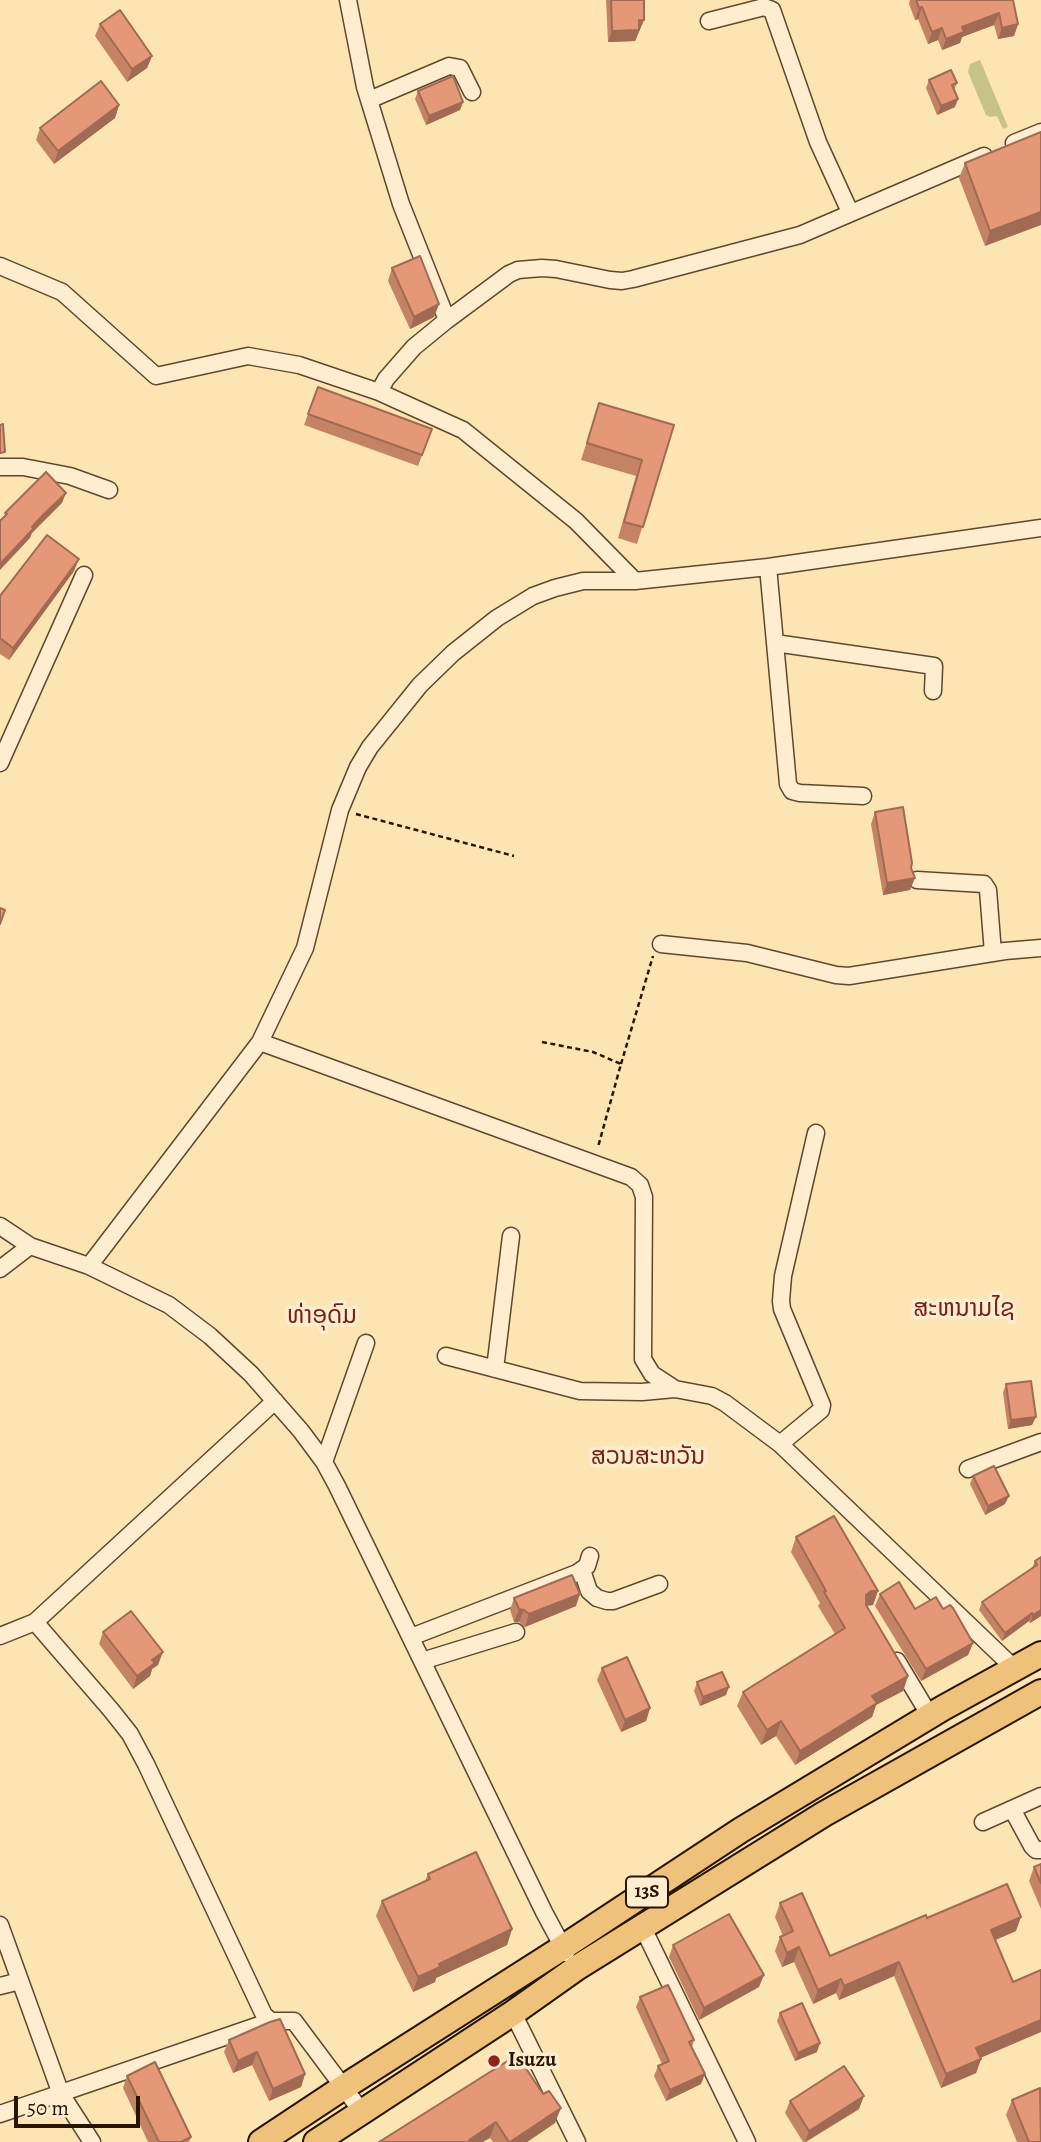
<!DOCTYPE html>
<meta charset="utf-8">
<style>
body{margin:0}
#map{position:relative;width:1041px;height:2142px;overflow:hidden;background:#fde4b3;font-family:Alegreya,serif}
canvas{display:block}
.scale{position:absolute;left:14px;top:2096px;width:126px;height:32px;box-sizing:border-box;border:4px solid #291400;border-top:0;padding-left:9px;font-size:21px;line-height:24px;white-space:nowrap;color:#291400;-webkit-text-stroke:5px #feedce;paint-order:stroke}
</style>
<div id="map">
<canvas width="1041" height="2142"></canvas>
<div class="scale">50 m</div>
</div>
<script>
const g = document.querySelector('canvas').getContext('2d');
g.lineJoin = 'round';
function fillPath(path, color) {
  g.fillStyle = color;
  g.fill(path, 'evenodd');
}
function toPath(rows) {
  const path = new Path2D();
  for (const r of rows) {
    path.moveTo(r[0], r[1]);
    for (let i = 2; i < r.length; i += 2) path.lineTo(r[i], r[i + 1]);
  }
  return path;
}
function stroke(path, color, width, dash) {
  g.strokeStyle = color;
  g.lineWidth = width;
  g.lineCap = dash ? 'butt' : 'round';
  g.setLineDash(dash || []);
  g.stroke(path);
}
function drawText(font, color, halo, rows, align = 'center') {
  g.font = font + ' Alegreya,"Noto Sans Lao",serif';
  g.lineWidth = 7;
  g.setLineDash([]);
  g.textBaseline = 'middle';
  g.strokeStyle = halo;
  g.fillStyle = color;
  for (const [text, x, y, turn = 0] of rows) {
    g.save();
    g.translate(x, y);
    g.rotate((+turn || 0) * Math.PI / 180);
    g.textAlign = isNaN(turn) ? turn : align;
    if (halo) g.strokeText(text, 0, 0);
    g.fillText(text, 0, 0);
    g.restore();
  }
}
fillPath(toPath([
 [980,60,1008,127,1003,129,997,116,990,117,986,115,968,72,970,64]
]), '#c7c288');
const minor = toPath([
 [348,0,365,87,401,204,447,320,414,347,386,379,379,392],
 [709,21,764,7,772,10,818,142,850,212],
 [369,100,449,66,460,68,472,92],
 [1014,143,1041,132],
 [0,266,62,292,156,376,248,356,299,365,379,392,463,430,576,521,635,581],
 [447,320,509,274,518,270,542,268,556,269,610,280,622,281,633,279,800,235,984,156],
 [0,467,23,467,70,476,109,490],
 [768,567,788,784,792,791,800,793,863,796],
 [775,643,934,666,933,691],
 [0,763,84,575],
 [917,880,984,884,988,890,993,953],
 [661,944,747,953,836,975,849,976,1005,951,1041,948],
 [260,1042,631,1177,640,1185,644,1197,643,1359,652,1374,675,1389,712,1396,725,1403,780,1444,1014,1668],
 [0,1226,30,1246,89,1266,169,1305,210,1336,251,1374,301,1431,324,1462,337,1486,544,1912,566,1953],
 [89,1266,260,1042,305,948,340,810,358,767,370,747,420,685,453,653,497,618,533,596,555,588,583,581,635,581,768,567,1041,528],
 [0,1269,30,1246],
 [446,1356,580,1391,642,1392,675,1389],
 [495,1369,511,1236],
 [780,1444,821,1410,822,1405,782,1309,781,1301,783,1276,816,1133],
 [324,1462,366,1343],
 [968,1469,1041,1442],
 [582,1570,589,1591,597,1598,607,1601,613,1601,659,1584],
 [35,1622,111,1710,130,1734,146,1764,264,2015,271,2021,294,2021,362,2112],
 [0,1636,35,1622,275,1401],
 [411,1637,577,1573,587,1566,590,1556],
 [422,1661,516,1632],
 [897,1661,930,1716],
 [1012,1809,1032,1846,1036,1850,1041,1850],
 [983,1822,1041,1796],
 [0,1925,61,2094,92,2142],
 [643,1928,747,2142],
 [0,1986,20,1981],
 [513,2013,577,2142],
 [0,2114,271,2021]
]);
const highway = toPath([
 [261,2142,344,2087,562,1948,741,1830,943,1708,1041,1654],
 [316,2142,513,2013,578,1967,824,1814,1041,1692]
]);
stroke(minor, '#5e482d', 19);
stroke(highway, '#291400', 28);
stroke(toPath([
 [356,814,514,856],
 [542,1042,593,1052,621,1064,598,1147],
 [621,1064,653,956]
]), '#291400', 2.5, [5, 3.5]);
stroke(minor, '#feedce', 16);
stroke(highway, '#eec27a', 24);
fillPath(toPath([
 [606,0,644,0,644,20,635,41,608,42],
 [910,0,1013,0,1018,24,1014,36,998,39,994,25,962,37,960,43,942,50,938,40,928,44,918,19,915,20,909,4],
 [100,24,152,56,147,68,127,82,95,36],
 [929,80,957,83,954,90,955,107,937,115,926,88],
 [418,91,463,102,460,110,426,125,415,99],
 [119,105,115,118,54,164,36,140,40,128],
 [1041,132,985,246,959,178,965,163],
 [392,268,439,304,434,317,410,329,388,281],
 [599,403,674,425,637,544,618,538,636,476,581,460],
 [308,414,432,429,418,466,304,425],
 [74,571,9,660,0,654,0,596],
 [875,812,911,868,910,890,883,895,871,824],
 [1006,1384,1032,1425,1008,1429,1003,1393],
 [973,1476,1005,1504,985,1515,970,1484],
 [796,1537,878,1591,873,1605,866,1606,908,1676,903,1691,876,1705,872,1717,795,1765,776,1736,761,1745,737,1706,743,1692,835,1634,818,1606,820,1603,791,1552],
 [1041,1557,1041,1616,1030,1623,1029,1621,1002,1641,979,1610,982,1602,1032,1568,1035,1561],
 [880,1594,915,1609,943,1609,973,1643,968,1655,921,1681,875,1606],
 [514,1598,576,1606,525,1627,519,1622,514,1622,510,1610],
 [103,1632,158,1665,152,1669,150,1676,133,1689,99,1644],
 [602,1668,650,1708,646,1721,621,1732,597,1680],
 [697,1682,726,1695,700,1706,694,1691],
 [1041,1864,1041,1909,1029,1881,1034,1867],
 [428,1874,512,1929,507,1945,436,1978,435,1982,413,1992,376,1916,382,1901,425,1881],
 [780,1903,830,1956,927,1918,1016,1931,995,1940,981,2059,976,2073,941,2088,894,1976,839,2000,836,1993,813,2004,794,1962,782,1967,775,1951,780,1937,783,1936,775,1917],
 [673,1945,759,1987,699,2020,669,1957],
 [640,1997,694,2040,692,2047,701,2084,666,2101,654,2076,658,2066,662,2064,636,2007],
 [780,2013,817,2052,795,2061,777,2021],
 [229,2040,305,2074,301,2087,269,2101,252,2065,233,2073,224,2052],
 [517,2055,555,2123,527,2142,493,2142,490,2138],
 [127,2076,191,2137,189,2142,148,2142,123,2088],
 [1012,2100,1041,2142,1017,2142,1006,2115],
 [790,2101,859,2109,806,2142,803,2142,785,2113]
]), '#c58366');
fillPath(toPath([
 [922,7,918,19,915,20,919,8],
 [999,13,994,25,962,37,960,43,942,50,946,39,962,27],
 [639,20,644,20,635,41,608,42,612,31],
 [1018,24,1014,36,998,39,1002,28],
 [942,28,938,40,928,44,932,32],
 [152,56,147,68,127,82,132,69],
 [958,99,955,107,937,115,941,106],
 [463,102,460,110,426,125,429,116],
 [119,105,115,118,54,164,58,151],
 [1041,212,1041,225,985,246,990,231],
 [439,304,434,317,410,329,414,317],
 [66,493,62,503,32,533,30,538,0,570,0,564,41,517],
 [79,559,74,571,9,660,13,648],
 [915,878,910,890,883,895,887,883],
 [1036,1417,1032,1425,1008,1429,1011,1420],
 [1009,1496,1005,1504,985,1515,988,1506],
 [871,1591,878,1591,873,1605,865,1606,866,1595],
 [580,1594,576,1606,525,1627,529,1614],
 [519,1609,524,1610,519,1622,514,1622],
 [1041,1610,1041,1616,1030,1623,1033,1615],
 [1032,1613,1029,1621,1002,1641,1005,1633],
 [973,1643,968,1655,921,1681,926,1669],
 [163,1652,158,1665,152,1669,150,1676,133,1689,137,1676,152,1660],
 [908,1676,903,1691,876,1705,872,1717,795,1765,800,1751,872,1696],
 [729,1687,726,1695,700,1706,703,1697],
 [650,1708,646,1721,621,1732,625,1720],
 [781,1721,776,1736,761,1745,767,1730],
 [1021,1917,1016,1931,986,1944,991,1930],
 [512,1929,507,1945,436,1978,435,1982,413,1992,418,1977,439,1964],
 [799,1947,794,1962,782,1967,787,1953],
 [899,1962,894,1976,839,2000,844,1986],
 [764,1975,759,1987,699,2020,704,2008],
 [841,1979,836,1993,813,2004,818,1990],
 [1041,2020,1041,2032,971,2062,976,2048],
 [820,2043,817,2052,795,2061,798,2053],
 [257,2052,252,2065,233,2073,238,2061],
 [981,2059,976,2073,941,2088,946,2074],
 [305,2074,301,2087,269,2101,273,2089],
 [705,2074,701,2084,666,2101,670,2090],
 [864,2096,859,2109,805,2142,809,2131],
 [561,2108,555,2123,527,2142,510,2142],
 [496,2122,490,2138,483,2142,468,2142,469,2140]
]), '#a06a53');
const building = toPath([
 [611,0,644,0,644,20,639,20,639,30,612,31,611,0],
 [916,0,1013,0,1018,24,1002,28,999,13,962,27,964,32,946,39,942,28,932,32,922,7,919,8,916,0],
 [120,10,152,56,132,69,100,24,120,10],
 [951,70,957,83,952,85,958,99,941,106,929,80,951,70],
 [453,76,463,102,429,116,418,91,453,76],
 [101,81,119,105,58,151,40,128,101,81],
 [1041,132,1041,212,990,231,965,163,1041,132],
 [420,256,439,304,414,317,392,268,420,256],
 [318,387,432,429,422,455,308,414,318,387],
 [599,403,674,425,643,527,624,522,642,460,587,443,599,403],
 [3,424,5,452,0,453,0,425,3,424],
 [46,472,66,493,41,517,32,527,34,528,0,564,0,521,7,514,5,513,46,472],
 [47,535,79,559,13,648,0,638,0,596,47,535],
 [903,807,912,863,911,868,915,878,887,883,875,812,903,807],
 [0,908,5,910,0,924,0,908],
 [1031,1381,1036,1417,1011,1420,1006,1384,1031,1381],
 [994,1466,1009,1496,988,1506,973,1476,994,1466],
 [834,1516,878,1591,871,1591,866,1595,866,1605,908,1676,872,1696,877,1703,800,1751,781,1721,767,1730,743,1692,845,1628,824,1592,826,1591,796,1537,834,1516],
 [1041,1557,1041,1610,1033,1615,1032,1613,1005,1633,982,1602,1037,1565,1035,1561,1041,1557],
 [572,1575,580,1594,529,1614,524,1610,519,1609,514,1598,572,1575],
 [899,1582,915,1609,936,1597,943,1609,950,1605,953,1608,973,1643,926,1669,880,1594,899,1582],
 [131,1611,163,1652,152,1660,155,1663,137,1676,103,1632,131,1611],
 [627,1657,650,1708,625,1720,602,1668,627,1657],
 [722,1672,729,1687,703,1697,697,1682,722,1672],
 [476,1852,512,1929,439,1964,440,1967,418,1977,382,1901,430,1879,428,1874,476,1852],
 [1041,1864,1041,1883,1034,1867,1041,1864],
 [1007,1884,1021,1917,991,1930,1013,1982,1041,1970,1041,2020,976,2048,981,2059,946,2074,899,1962,844,1986,841,1979,818,1990,799,1947,787,1953,780,1937,793,1931,780,1903,802,1893,830,1956,926,1915,927,1918,1007,1884],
 [729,1914,764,1975,704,2008,673,1945,729,1914],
 [668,1985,694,2040,689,2042,705,2074,670,2090,658,2066,669,2061,640,1997,668,1985],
 [802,2003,820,2043,798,2053,780,2013,802,2003],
 [280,2019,305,2074,273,2089,257,2052,238,2061,229,2040,270,2022,280,2019],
 [517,2055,543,2094,549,2091,561,2108,510,2142,509,2142,496,2122,469,2140,470,2142,379,2142,517,2055],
 [155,2062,191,2137,181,2142,159,2142,127,2076,155,2062],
 [844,2066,864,2096,809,2131,790,2101,844,2066],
 [1040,2088,1041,2142,1029,2142,1012,2100,1040,2088]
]);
fillPath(building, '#e59877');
stroke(building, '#a06a53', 2);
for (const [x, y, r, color] of [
 [494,2061,7,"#8f2418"]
]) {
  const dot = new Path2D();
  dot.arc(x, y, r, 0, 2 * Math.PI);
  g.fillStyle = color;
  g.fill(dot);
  stroke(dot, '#feedce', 2.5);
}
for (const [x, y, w] of [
 [647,1892,42]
]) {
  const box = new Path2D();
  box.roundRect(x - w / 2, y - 15.5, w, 31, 5);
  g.fillStyle = '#feedce';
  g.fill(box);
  stroke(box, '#291400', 2);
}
drawText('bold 19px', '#291400', null, [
 ["13S",647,1892]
]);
drawText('bold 21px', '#291400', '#feedce', [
 ["Isuzu",508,2061]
], 'left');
drawText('24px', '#7a1f14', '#feedce', [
 ["ສະຫນາມໄຊ",964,1310],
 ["ທ່າອຸດົມ",322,1317],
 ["ສວນສະຫວັນ",648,1458]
]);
</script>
